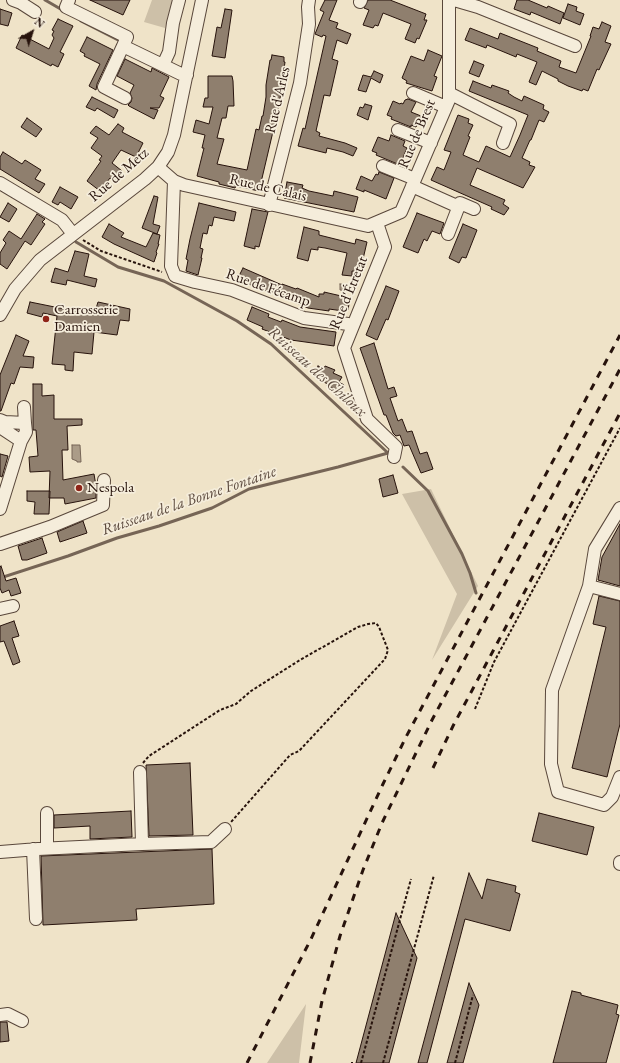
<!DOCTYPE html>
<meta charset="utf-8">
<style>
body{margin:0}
#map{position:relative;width:620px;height:1063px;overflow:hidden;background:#efe3c8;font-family:"EB Garamond",serif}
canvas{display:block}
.north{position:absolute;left:12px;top:12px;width:40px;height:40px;-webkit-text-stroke:3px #f5eddb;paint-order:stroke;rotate:39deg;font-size:11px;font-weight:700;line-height:16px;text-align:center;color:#27130c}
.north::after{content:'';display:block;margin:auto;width:14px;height:18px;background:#27130c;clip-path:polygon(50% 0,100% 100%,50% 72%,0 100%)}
</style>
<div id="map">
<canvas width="620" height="1063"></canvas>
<div class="north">N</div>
</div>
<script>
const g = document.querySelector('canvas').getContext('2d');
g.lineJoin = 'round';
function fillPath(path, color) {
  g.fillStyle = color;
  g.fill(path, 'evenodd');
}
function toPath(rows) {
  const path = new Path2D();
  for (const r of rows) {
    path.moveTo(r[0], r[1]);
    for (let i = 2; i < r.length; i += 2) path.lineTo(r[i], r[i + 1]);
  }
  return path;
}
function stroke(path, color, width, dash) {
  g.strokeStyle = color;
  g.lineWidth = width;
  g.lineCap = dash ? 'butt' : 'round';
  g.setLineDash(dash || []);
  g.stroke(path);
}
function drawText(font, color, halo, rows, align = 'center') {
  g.font = font + ' "EB Garamond",serif';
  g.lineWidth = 3.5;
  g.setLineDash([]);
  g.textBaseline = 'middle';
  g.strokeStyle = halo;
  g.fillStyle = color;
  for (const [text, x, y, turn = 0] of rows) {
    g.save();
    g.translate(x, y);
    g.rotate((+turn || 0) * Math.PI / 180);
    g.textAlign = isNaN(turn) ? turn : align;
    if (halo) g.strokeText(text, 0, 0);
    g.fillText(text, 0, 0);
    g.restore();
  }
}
fillPath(toPath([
 [152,0,172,0,165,28,144,22],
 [431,489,478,586,432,660,457,594,402,494],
 [306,1004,299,1063,267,1063]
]), '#cdc0a8');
const water = toPath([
 [340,284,354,285,353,292,340,290,340,284],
 [72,445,80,445,81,462,77,462,77,461,72,459,72,445]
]);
fillPath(water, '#ab9c88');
stroke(water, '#766556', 1);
stroke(toPath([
 [45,0,64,11],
 [81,21,122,42],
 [76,242,118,267,164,281,237,321,271,344,388,453],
 [403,467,428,491,462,554,470,573,476,593],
 [0,578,68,556,117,538,159,526,212,508,249,489,338,467,388,453]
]), '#766556', 3);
const building = toPath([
 [90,0,130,0,123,15,90,0],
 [325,0,337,0,329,20,338,23,336,28,351,34,347,44,337,40,332,59,338,61,330,96,324,95,316,131,320,133,319,136,345,143,357,148,353,156,343,152,327,148,326,153,298,146,303,128,305,129,326,36,323,35,322,37,315,34,324,12,320,10,325,0],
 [368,0,390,0,426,14,424,20,427,20,419,39,417,38,415,43,405,39,411,24,383,13,378,26,375,25,373,28,363,25,369,10,364,8,368,0],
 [517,0,528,0,547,8,548,6,564,13,560,24,531,12,530,15,514,9,517,0],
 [568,4,577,7,576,11,584,14,580,25,563,18,568,4],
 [0,9,12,13,8,26,0,24,0,9],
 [225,9,232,10,225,58,212,56,217,27,221,28,225,9],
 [58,19,73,26,60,52,64,54,58,67,52,64,51,66,16,48,22,35,49,49,54,38,52,35,54,31,52,30,58,19],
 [602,22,611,26,605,42,611,44,599,70,597,69,588,91,583,89,582,91,568,86,558,81,558,79,542,71,536,85,529,82,537,62,517,54,516,57,487,45,486,48,465,40,470,28,498,39,500,33,538,48,537,51,561,61,559,67,576,73,591,36,590,36,593,27,599,29,602,22],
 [87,37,113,50,97,84,96,90,89,86,100,64,84,56,85,54,80,51,87,37],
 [428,50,442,56,434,76,437,77,432,91,406,83,407,81,402,78,411,56,424,61,428,50],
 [272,55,284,57,284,62,285,62,279,106,259,191,236,186,235,188,219,184,219,182,197,176,204,148,202,148,205,135,193,132,196,120,209,124,213,107,203,107,205,98,208,98,208,76,232,76,233,81,234,106,228,106,226,118,222,118,217,138,224,139,217,164,247,170,256,129,259,130,262,116,263,116,266,97,266,85,270,60,271,60,272,55],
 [125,59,151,72,152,68,169,77,160,96,164,98,159,108,150,108,158,110,154,119,129,106,128,105,131,102,132,98,130,93,134,85,117,76,125,59],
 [474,61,484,65,479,77,469,73,474,61],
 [374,71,383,75,380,83,371,78,366,92,358,90,363,75,371,77,374,71],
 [473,81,491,88,492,85,509,91,508,93,514,97,522,101,524,96,544,105,543,109,549,112,544,122,539,120,531,140,530,140,522,158,530,162,529,165,535,167,523,188,477,168,470,185,505,200,503,204,509,208,504,215,491,209,492,207,431,180,437,167,444,170,451,152,444,150,458,115,469,119,468,123,473,125,468,136,470,137,463,155,479,162,486,146,510,157,520,135,528,115,469,91,473,81],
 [92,97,118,110,114,118,97,108,95,111,86,107,92,97],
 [408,99,416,102,411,112,421,116,416,127,411,125,411,127,391,119,392,117,387,115,393,101,400,104,401,103,403,104,405,100,408,99],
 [365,104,372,106,368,120,357,115,360,107,363,108,365,104],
 [27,118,42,129,36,137,21,127,27,118],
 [118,124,124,128,122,132,143,143,136,157,121,150,112,163,122,171,114,181,110,178,100,191,87,181,101,161,99,160,102,156,91,148,98,138,90,133,96,126,109,135,118,124],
 [391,135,405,141,403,146,407,148,400,165,376,155,377,153,372,151,378,137,389,141,391,135],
 [3,152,22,164,25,160,41,170,35,179,45,184,39,193,0,169,0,157,3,152],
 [379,172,394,178,386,199,364,190,364,192,356,189,361,176,372,181,376,174,378,175,379,172],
 [287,182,303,185,302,188,309,191,333,196,334,191,358,197,354,212,284,198,287,182],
 [60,187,78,197,71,209,60,202,58,205,52,202,60,187],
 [154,196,158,197,153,224,160,226,157,234,142,228,154,196],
 [8,203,17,209,9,222,0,217,8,203],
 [199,203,236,212,234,221,214,217,212,226,209,225,207,234,203,233,200,248,203,249,201,258,202,258,198,275,186,271,188,260,186,259,190,239,199,203],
 [252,209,268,212,259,247,255,246,255,249,244,246,252,209],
 [417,213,444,223,440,234,432,231,427,241,424,239,418,253,403,247,417,213],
 [37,214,45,219,42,222,45,224,31,245,25,241,7,269,0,264,0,253,6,243,3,240,9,231,21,239,37,214],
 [109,224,124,233,121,237,146,247,153,233,160,235,158,244,159,244,156,252,157,253,154,262,114,244,102,237,109,224],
 [463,224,477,230,466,258,462,257,459,263,449,258,463,224],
 [304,227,319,231,319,235,355,244,356,239,367,242,360,272,352,271,352,276,342,275,347,253,325,248,318,247,318,250,311,249,308,261,297,258,304,227],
 [75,251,89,254,84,276,97,279,95,287,67,280,66,285,51,282,55,268,68,272,75,251],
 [243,268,282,285,282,284,296,289,297,288,319,297,319,294,324,294,324,292,350,298,348,310,344,309,343,311,329,309,329,311,308,308,270,291,269,292,246,283,246,282,238,278,243,268],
 [386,286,399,291,388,320,386,319,377,340,366,335,386,286],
 [30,302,94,315,98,302,130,309,129,321,120,320,117,335,94,332,92,354,74,352,73,371,65,370,65,365,52,364,57,316,43,313,42,317,27,313,30,302],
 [252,307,269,314,268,317,281,322,282,320,300,327,336,332,334,346,291,340,262,329,263,327,247,320,252,307],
 [16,335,29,341,23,356,34,357,33,368,20,367,14,384,11,383,1,411,0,411,0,375,16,335],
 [374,343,388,389,394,387,397,396,390,398,398,421,402,419,407,432,412,431,420,454,427,452,433,469,421,473,409,445,404,446,400,435,396,436,393,433,386,415,384,415,360,348,374,343],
 [318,366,324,369,325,366,335,370,333,373,342,377,339,382,344,385,341,392,327,386,328,384,319,380,320,379,314,376,318,366],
 [33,384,42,384,42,396,54,395,54,419,82,419,82,425,67,426,68,450,62,450,63,480,94,474,96,486,96,498,65,504,64,498,49,498,50,471,30,472,29,457,38,456,36,430,33,430,33,384],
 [0,454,8,456,2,477,0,476,0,454],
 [393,475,398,493,383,497,379,479,393,475],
 [27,491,50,491,49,514,34,514,35,502,27,501,27,491],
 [83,521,87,533,60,542,57,532,83,521],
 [620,524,620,586,598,580,602,557,620,524],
 [42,538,47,553,27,560,22,560,18,546,42,538],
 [1,566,6,581,16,578,21,593,11,596,9,590,2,593,0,588,0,567,1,566],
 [599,596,620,601,620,724,607,777,572,768,606,627,593,624,599,596],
 [14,621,19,636,12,638,20,662,13,665,4,641,0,642,0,626,14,621],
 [190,763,193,835,149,836,146,765,190,763],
 [131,811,132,837,90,839,90,826,54,828,54,815,131,811],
 [539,813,594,827,587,855,532,841,539,813],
 [212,849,214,904,136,909,137,920,43,925,41,856,212,849],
 [469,873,482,899,487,879,516,886,515,892,520,894,510,931,465,919,427,1063,418,1063,469,873],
 [396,913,417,958,389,1063,356,1063,396,913],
 [469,983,479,1005,463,1063,447,1063,469,983],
 [572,991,581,993,581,995,618,1005,616,1014,619,1015,606,1063,553,1063,572,991],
 [0,1022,7,1022,9,1041,0,1042,0,1022]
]);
fillPath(building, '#8f7f6e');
stroke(building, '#27130c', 1);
const minor = toPath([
 [13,0,21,3,35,12],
 [69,0,66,7,127,37,123,46,181,74,187,75],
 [454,0,478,7,575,46],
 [360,2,361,0],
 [123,46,104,87,125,98],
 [163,65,169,52,173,23,179,0],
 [413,93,446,107],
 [449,93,510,124,503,143],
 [398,130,431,143],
 [383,166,415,179],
 [158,167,174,181,184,185,368,226,401,212,449,100,449,0],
 [174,181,171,266,175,276,195,282,232,290,304,318,348,324,352,326],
 [0,183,62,220,73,234],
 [412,186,459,207],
 [269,205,300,83,309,24,308,7,309,0],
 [377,223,385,247,344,348,367,419,396,447,394,457],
 [448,234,460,203,474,209],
 [0,315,15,289,40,260,145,179,158,167,168,152,174,135,202,0],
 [0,420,5,422,25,423,24,407],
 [0,427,21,441],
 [620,508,595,549,589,586,620,594],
 [0,509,21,441,26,432,25,423],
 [0,544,50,527,103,505,104,480],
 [589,586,552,690,551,764,558,792,604,805,612,797,620,777],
 [0,609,13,606],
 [140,772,142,844],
 [47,848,47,813],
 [33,849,36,919],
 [0,852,38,849,142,844,211,842,225,829],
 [620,864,620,862],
 [0,1015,8,1014,22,1021]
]);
stroke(minor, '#59473b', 14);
stroke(toPath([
 [83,240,101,251,162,272],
 [475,709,494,662,620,428],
 [143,763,149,756,220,710,236,704,251,691,300,660,358,627,368,624,376,623,379,627,388,650,385,659,299,751,290,755,231,822],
 [352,1062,352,1063],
 [361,1063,411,879],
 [383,1063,434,875],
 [455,1063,473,995]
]), '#27130c', 2, [3, 2]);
stroke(minor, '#f5eddb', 12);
stroke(toPath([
 [433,768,453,726,620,413],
 [247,1063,311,939,383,784,406,737,620,335],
 [310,1063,322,1001,340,936,363,870,382,823,432,720,620,369]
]), '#27130c', 3, [7, 7]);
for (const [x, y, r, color] of [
 [46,319,4,"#8f2418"],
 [79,488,4,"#8f2418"]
]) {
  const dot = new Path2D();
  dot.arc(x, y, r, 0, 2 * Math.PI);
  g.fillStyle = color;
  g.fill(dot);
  stroke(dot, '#f5eddb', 1.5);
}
drawText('15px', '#27130c', '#f5eddb', [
 ["Rue d'Arles",278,100,-77],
 ["Rue de Brest",417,134,-67],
 ["Rue de Metz",119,175,-41],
 ["Rue de Calais",268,188,13],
 ["Rue de Fécamp",268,288,19],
 ["Rue d'Étretat",349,293,-68]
]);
drawText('15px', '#27130c', '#f5eddb', [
 ["Carrosserie",54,310],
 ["Damien",54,327],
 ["Nespola",87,488]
], 'left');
drawText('italic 16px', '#5c4a3e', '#f5eddb', [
 ["Ruisseau des Chiloux",317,372,42],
 ["Ruisseau de la Bonne Fontaine",189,501,-19]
]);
</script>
